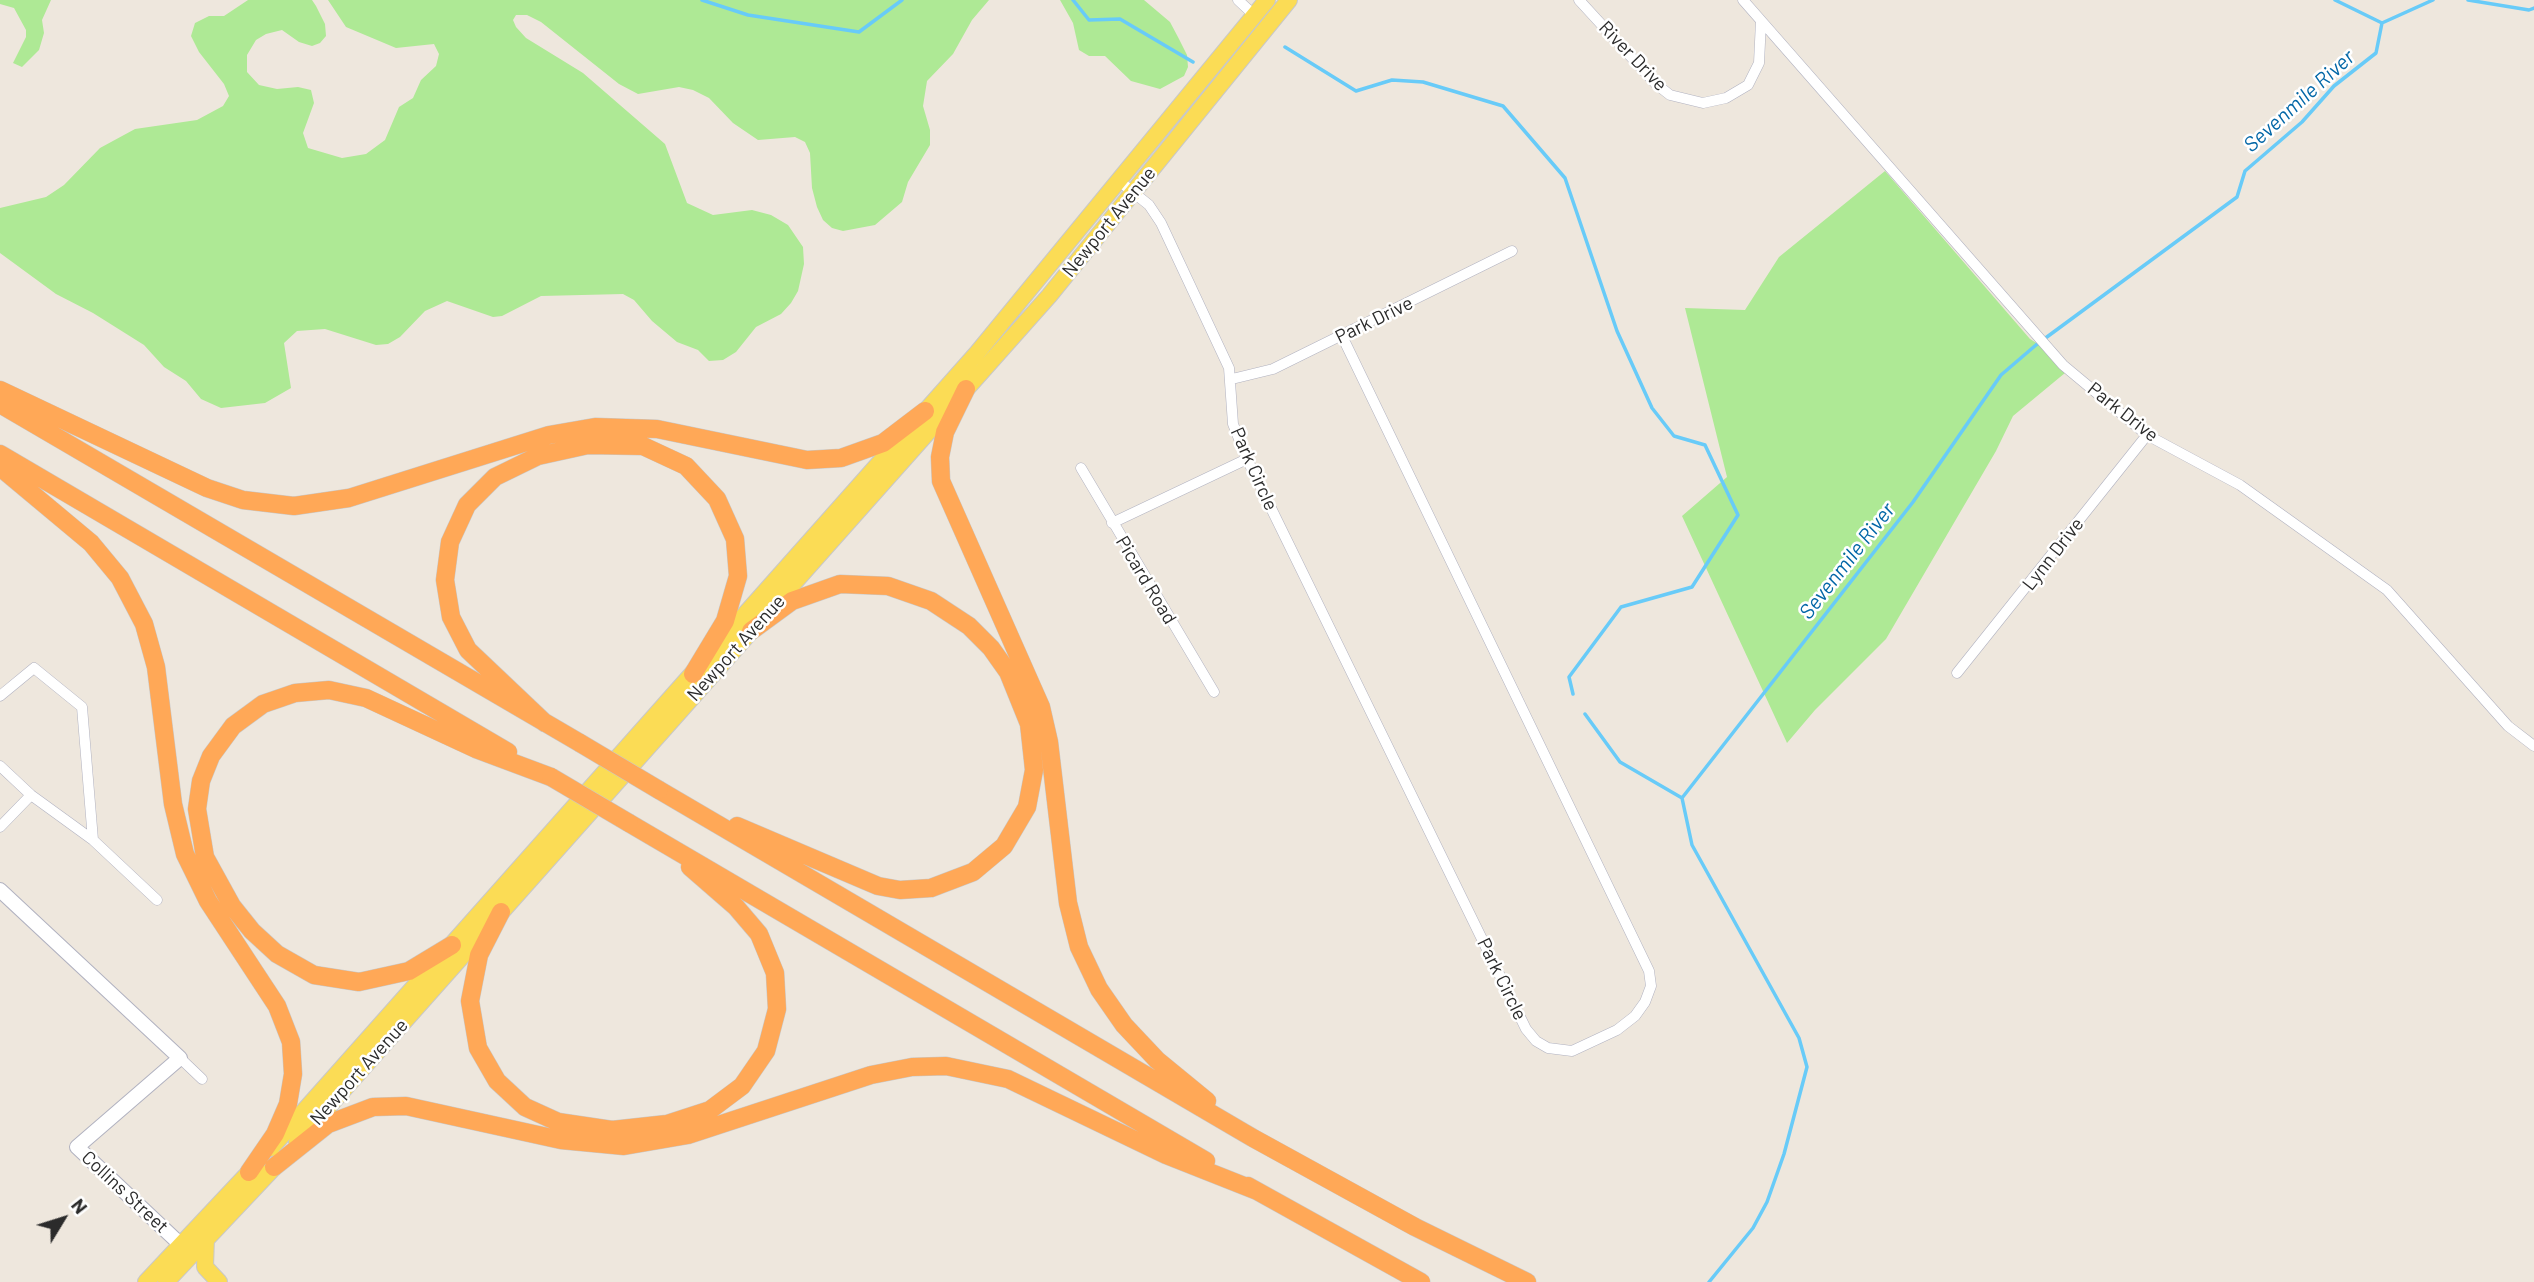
<!DOCTYPE html>
<style>
body{margin:0}
#map{position:relative;width:2534px;height:1282px;overflow:hidden;background:#eee7dd;font-family:Barlow,sans-serif}
canvas{display:block}
.north{position:absolute;left:28px;top:1184px;width:70px;height:70px;-webkit-text-stroke:5px #fff;paint-order:stroke;rotate:52deg;font-size:19px;font-weight:700;line-height:28px;text-align:center;color:#2b2b2b}
.north::after{content:'';display:block;margin:auto;width:24px;height:32px;background:#2b2b2b;clip-path:polygon(50% 0,100% 100%,50% 72%,0 100%)}
</style>
<div id="map">
<canvas width="2534" height="1282"></canvas>
<div class="north">N</div>
</div>
<script>
const g = document.querySelector('canvas').getContext('2d');
g.lineJoin = 'round';
function fillPath(path, color) {
  g.fillStyle = color;
  g.fill(path, 'evenodd');
}
function toPath(rows) {
  const path = new Path2D();
  for (const r of rows) {
    path.moveTo(r[0], r[1]);
    for (let i = 2; i < r.length; i += 2) path.lineTo(r[i], r[i + 1]);
  }
  return path;
}
function stroke(path, color, width, dash) {
  g.strokeStyle = color;
  g.lineWidth = width;
  g.lineCap = dash ? 'butt' : 'round';
  g.setLineDash(dash || []);
  g.stroke(path);
}
function drawText(font, color, halo, rows, align = 'center') {
  g.font = font + ' Barlow,sans-serif';
  g.lineWidth = 5;
  g.setLineDash([]);
  g.textBaseline = 'middle';
  g.strokeStyle = halo;
  g.fillStyle = color;
  for (const [text, x, y, turn = 0] of rows) {
    g.save();
    g.translate(x, y);
    g.rotate((+turn || 0) * Math.PI / 180);
    g.textAlign = isNaN(turn) ? turn : align;
    if (halo) g.strokeText(text, 0, 0);
    g.fillText(text, 0, 0);
    g.restore();
  }
}
fillPath(toPath([
 [0,0,51,0,42,20,44,33,39,50,22,67,13,63,26,37,26,30,14,8,0,4],
 [248,0,312,0,316,6,325,24,326,36,320,43,312,46,299,42,282,30,266,34,256,40,247,55,247,72,259,85,277,89,298,87,311,90,314,103,303,133,308,148,342,158,366,154,385,140,399,107,413,98,421,80,436,66,439,54,434,44,396,48,346,27,328,0,989,0,972,20,953,54,927,81,923,106,930,130,930,145,908,182,902,202,875,225,843,231,832,228,823,220,817,207,812,188,810,153,805,142,795,137,758,140,733,123,709,98,693,90,679,87,638,94,619,84,541,22,527,15,516,15,513,20,516,27,526,38,583,73,665,144,687,203,713,215,752,210,771,215,788,225,803,247,804,264,798,291,791,303,781,314,756,327,736,352,723,360,709,361,698,350,677,342,652,321,634,300,623,294,541,296,502,316,493,317,447,301,425,311,400,337,388,344,376,345,325,329,297,331,284,343,291,388,265,403,221,408,201,399,186,381,164,367,144,345,93,313,56,294,0,253,0,208,46,197,64,185,100,148,135,129,197,120,223,106,229,96,224,84,199,52,191,36,195,23,209,16,224,16],
 [1060,0,1144,0,1170,22,1179,39,1187,55,1188,67,1184,76,1160,89,1131,81,1105,56,1089,56,1079,50,1073,23],
 [1885,171,2030,339,2061,358,2071,368,2013,416,1996,451,1886,639,1815,710,1787,743,1682,516,1727,477,1685,308,1745,310,1779,257]
]), '#aee995');
stroke(toPath([
 [702,0,748,15,859,32,902,0],
 [1073,0,1089,20,1120,19,1193,62],
 [2335,0,2382,23],
 [2468,0,2529,10,2534,8],
 [1285,47,1356,91,1392,80,1423,82,1503,106,1565,178,1617,331,1652,408,1674,436,1705,445,1738,515,1692,587,1621,607,1569,677,1573,694],
 [1585,714,1620,762,1682,798],
 [1709,1282,1753,1228,1767,1202,1784,1154,1807,1067,1799,1038,1692,845,1682,798,1913,502,2001,375,2036,345,2237,197,2245,171,2302,122,2334,86,2376,53,2382,23,2433,0]
]), '#68cbf8', 3.5);
const street = toPath([
 [1238,0,1254,15],
 [1579,0,1656,84,1670,95,1703,103,1726,98,1748,85,1759,63,1761,21],
 [1743,0,2063,365,2147,435,2240,485,2387,590,2508,726,2534,746],
 [1118,180,1149,205,1161,223,1229,368,1233,424,1247,459,1526,1029,1536,1041,1548,1048,1572,1051,1617,1030,1635,1016,1645,1002,1651,986,1649,971,1342,336],
 [1232,379,1273,369,1512,251],
 [1081,468,1214,692],
 [1112,523,1247,459],
 [1957,673,2147,435],
 [0,696,34,668,82,707,93,840,31,795,0,766],
 [0,827,31,795],
 [93,840,157,900],
 [180,1058,202,1079]
]);
const secondary = toPath([
 [0,890,180,1058,77,1147,180,1244]
]);
const primary = toPath([
 [297,1142,1049,296,1289,0],
 [271,1148,977,353,1267,0],
 [206,1238,205,1267,219,1282],
 [146,1282,256,1165],
 [166,1282,282,1159]
]);
const highway = toPath([
 [966,389,945,432,940,457,941,481,1041,707,1049,742,1068,903,1079,947,1099,989,1124,1025,1157,1060,1207,1101],
 [0,390,207,488,243,500,294,506,349,498,549,435,595,427,657,429,807,460,841,458,883,443,925,411],
 [0,404,580,743],
 [0,454,508,752],
 [0,467,91,543,120,578,144,624,156,667,173,804,185,854,208,901,277,1006,291,1042,293,1074,288,1104,275,1134,249,1172],
 [545,723,468,650,451,617,445,580,450,542,467,505,495,477,538,456,588,445,643,446,686,466,717,499,735,539,738,576,725,621,693,674],
 [659,790,1253,1138,1415,1227,1527,1282],
 [629,823,1206,1161],
 [737,826,878,886,900,890,931,888,973,872,1004,846,1027,807,1034,770,1029,724,1008,672,991,648,969,626,931,601,888,586,840,584,792,601,751,631],
 [501,912,479,955,470,1001,478,1048,497,1081,525,1107,558,1122,612,1130,667,1124,710,1110,742,1086,766,1051,777,1009,775,973,759,934,736,907,690,867],
 [452,945,409,971,359,982,314,975,277,954,252,931,232,906,205,857,197,809,201,781,211,756,233,726,263,704,295,693,329,690,366,698,476,749,551,777],
 [274,1167,328,1124,373,1107,406,1106,561,1140,624,1146,688,1135,871,1075,912,1067,946,1066,1008,1079,1166,1155,1257,1191],
 [1248,1186,1421,1282]
]);
stroke(street, '#b1b2c0', 11);
stroke(secondary, '#b1b2c0', 16);
stroke(primary, '#c8c8c8', 18);
stroke(highway, '#c8c8c8', 19);
stroke(street, '#fff', 10);
stroke(secondary, '#fff', 14);
stroke(primary, '#fbdc55', 16);
stroke(highway, '#ffa857', 18);
const highwayBridge = toPath([
 [580,743,659,790],
 [551,777,629,823]
]);
stroke(highwayBridge, '#c8c8c8', 19, []);
stroke(highwayBridge, '#ffa857', 18);
drawText('19px', '#2b2b2b', '#fff', [
 ["River Drive",1633,56,46],
 ["Newport Avenue",1109,222,-51],
 ["Park Drive",1374,320,-26],
 ["Park Drive",2123,412,38],
 ["Park Circle",1254,469,66],
 ["Lynn Drive",2053,554,-52],
 ["Picard Road",1146,580,59],
 ["Newport Avenue",736,648,-48],
 ["Park Circle",1502,979,64],
 ["Newport Avenue",359,1072,-48],
 ["Collins Street",125,1192,43]
]);
drawText('italic 21px', '#0367a7', '#fff', [
 ["Sevenmile River",2299,101,-42],
 ["Sevenmile River",1847,561,-52]
]);
</script>
